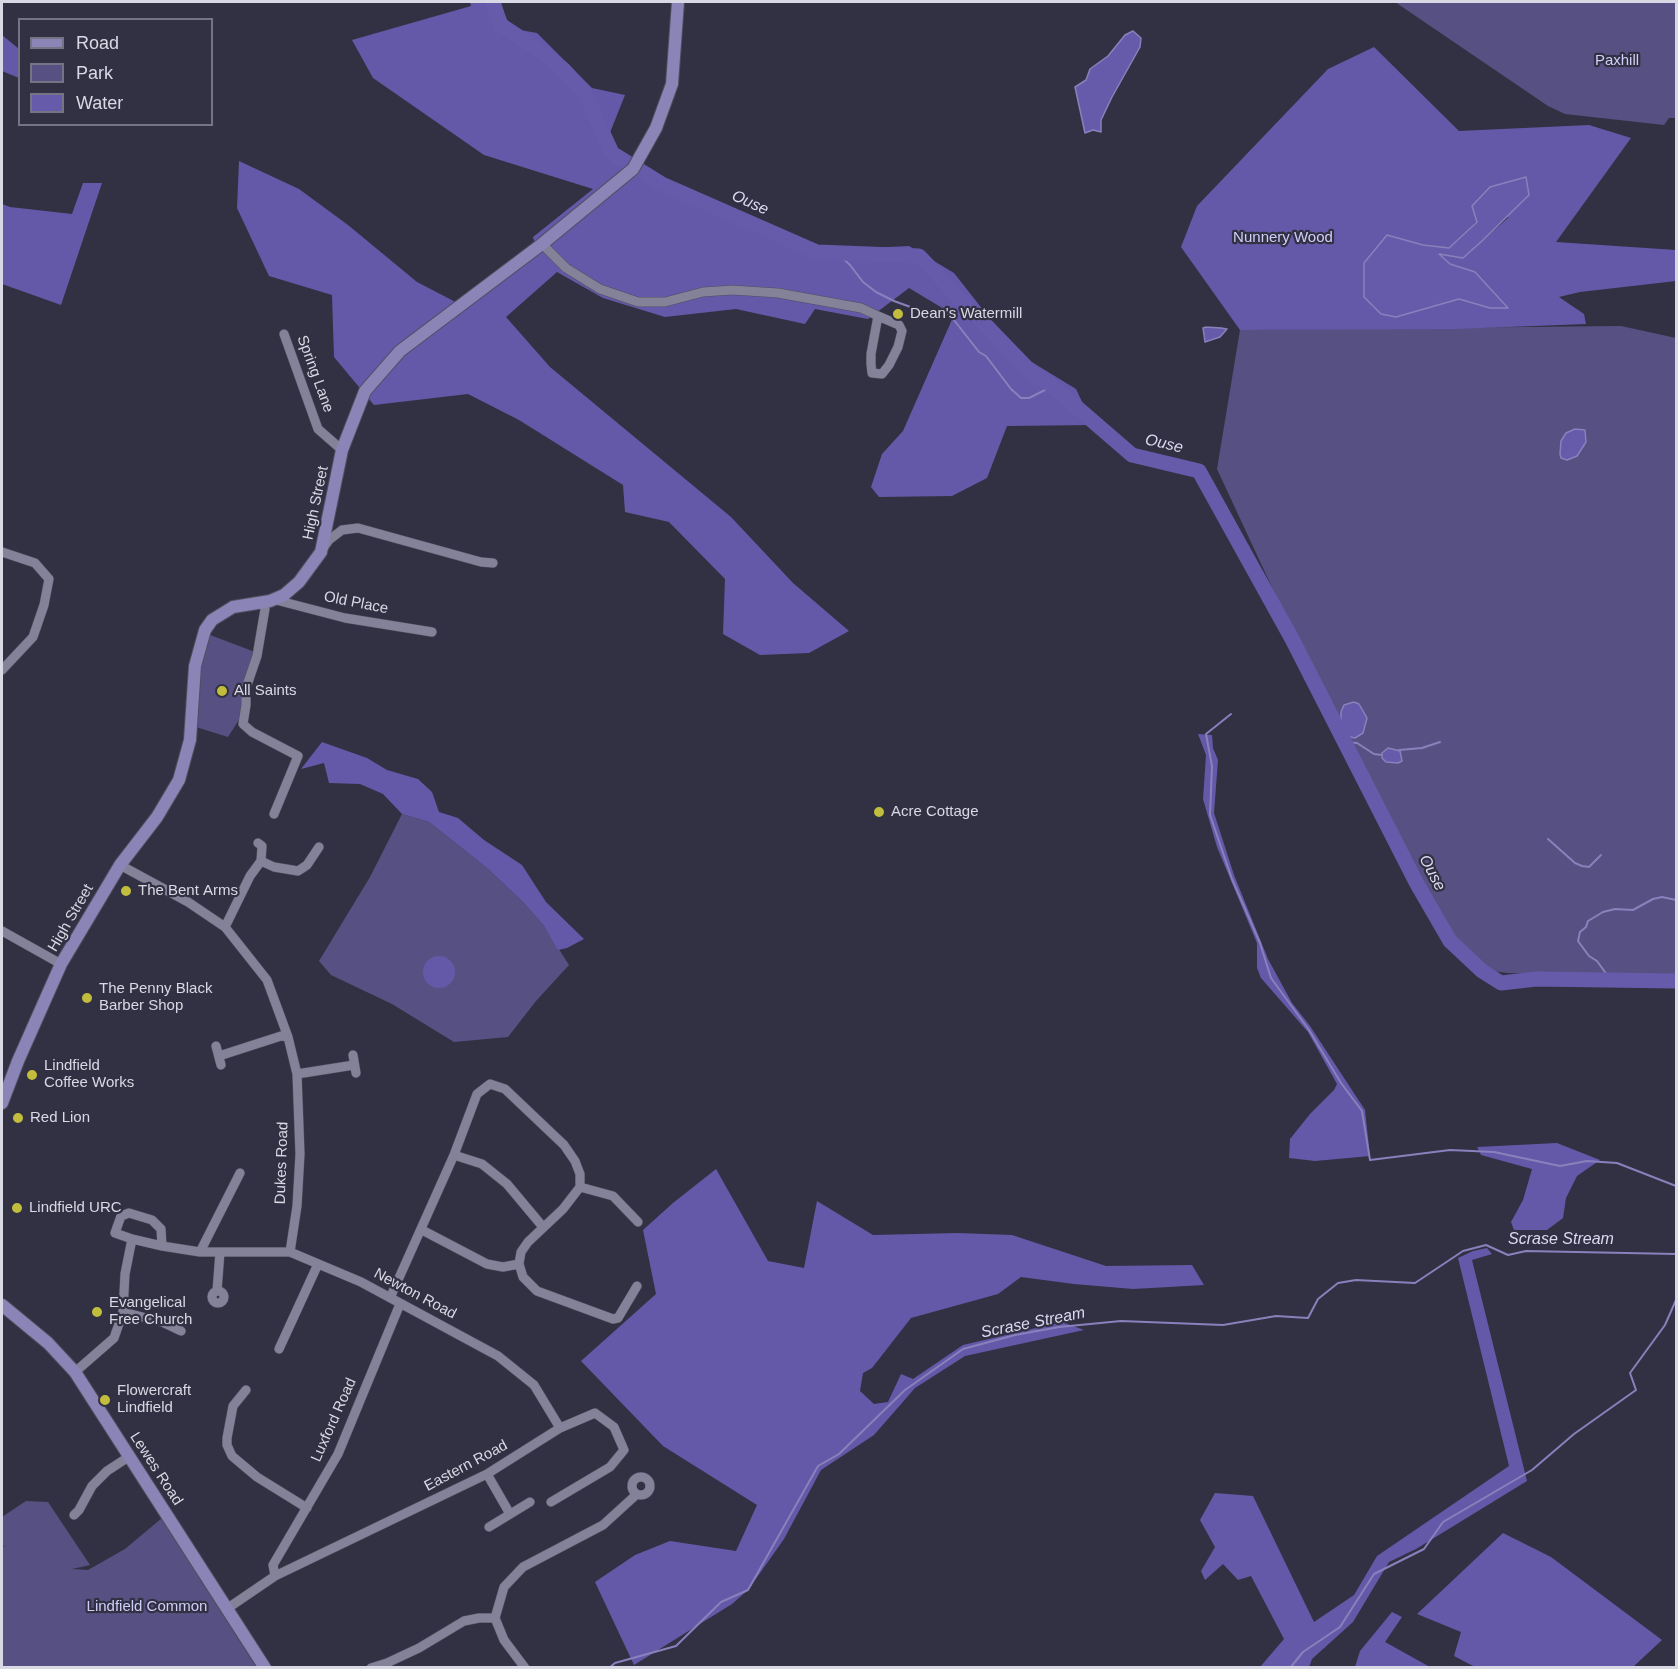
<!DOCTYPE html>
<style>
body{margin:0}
#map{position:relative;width:1678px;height:1669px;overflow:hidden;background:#323143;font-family:Arial,sans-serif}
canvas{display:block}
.frame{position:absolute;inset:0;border:3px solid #d9d9e5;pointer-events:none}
.legend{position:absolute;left:18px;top:18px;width:195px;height:108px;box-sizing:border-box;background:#323143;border:2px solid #757484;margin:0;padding:8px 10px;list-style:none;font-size:18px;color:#d9d9e5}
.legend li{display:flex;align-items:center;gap:12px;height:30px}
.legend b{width:30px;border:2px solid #757484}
</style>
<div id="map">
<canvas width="1678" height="1669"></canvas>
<div class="frame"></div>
<ul class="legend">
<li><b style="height:8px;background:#8a84b7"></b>Road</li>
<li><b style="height:16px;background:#575183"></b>Park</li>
<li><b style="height:16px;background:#665baa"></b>Water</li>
</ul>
</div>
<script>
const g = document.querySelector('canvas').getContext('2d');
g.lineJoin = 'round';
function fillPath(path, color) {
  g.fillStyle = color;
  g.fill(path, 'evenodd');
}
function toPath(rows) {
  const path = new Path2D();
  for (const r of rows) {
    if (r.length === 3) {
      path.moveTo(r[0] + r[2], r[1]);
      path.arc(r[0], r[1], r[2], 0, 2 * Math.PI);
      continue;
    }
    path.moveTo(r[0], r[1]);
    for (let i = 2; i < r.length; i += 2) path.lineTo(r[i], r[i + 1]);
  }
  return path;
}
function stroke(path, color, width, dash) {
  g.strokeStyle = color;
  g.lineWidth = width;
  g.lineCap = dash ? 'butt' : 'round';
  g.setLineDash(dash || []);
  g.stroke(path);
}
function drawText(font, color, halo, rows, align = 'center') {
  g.font = font + ' Arial,sans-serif';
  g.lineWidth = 4.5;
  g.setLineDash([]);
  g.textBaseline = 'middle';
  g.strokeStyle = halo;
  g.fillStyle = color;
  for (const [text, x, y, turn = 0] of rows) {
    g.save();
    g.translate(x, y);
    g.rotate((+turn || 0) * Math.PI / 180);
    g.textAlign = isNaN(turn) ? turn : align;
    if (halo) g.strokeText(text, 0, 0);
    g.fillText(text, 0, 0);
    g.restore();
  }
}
fillPath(toPath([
 [1395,2,1676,2,1676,118,1669,118,1664,125,1565,114,1548,106],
 [1621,326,1676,338,1676,977,1507,973,1493,971,1478,962,1451,937,1415,871,1384,820,1343,740,1217,469,1240,330],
 [210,635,255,652,242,715,228,737,196,727,201,665],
 [402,814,429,822,487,868,523,902,544,926,569,965,536,1001,508,1037,454,1042,392,1004,331,975,319,961,370,877],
 [26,1501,48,1502,90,1565,72,1569,88,1570,125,1549,162,1518,256,1667,2,1668,2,1546,6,1547,2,1545,2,1517]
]), '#575183');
fillPath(toPath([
 [470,2,501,2,509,28,537,33,592,88,625,95,607,140,645,171,828,250,909,246,954,273,1017,353,1076,389,1093,425,1007,426,987,478,952,496,879,497,871,487,882,454,903,431,954,315,909,288,868,319,815,309,805,324,736,309,665,317,603,298,557,272,506,317,550,367,731,517,793,583,849,631,809,653,760,655,723,634,725,579,669,522,625,512,623,485,519,420,468,394,374,405,334,357,332,295,269,276,237,208,239,161,299,189,348,225,417,282,467,308,538,255,533,237,593,189,484,155,373,78,352,40,471,6],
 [2,35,19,49,19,78,2,71],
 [1374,47,1459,131,1589,125,1631,138,1556,242,1676,250,1676,281,1580,292,1559,297,1584,314,1586,324,1455,329,1240,330,1181,247,1197,206,1328,69],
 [1509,217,1463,258,1438,253,1450,264,1475,272,1508,308,1490,308,1459,299,1423,309,1387,235,1423,245,1449,248,1477,221],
 [83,183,102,183,61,305,2,284,2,204,10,207,72,214],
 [1198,734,1212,735,1213,748,1218,760,1214,813,1234,875,1268,959,1292,1003,1310,1026,1365,1110,1370,1156,1315,1161,1289,1158,1290,1139,1310,1114,1334,1090,1337,1084,1308,1032,1261,978,1257,968,1257,943,1217,847,1203,799,1206,755],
 [322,742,367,758,387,770,418,779,432,792,439,812,458,818,484,840,522,865,546,902,584,939,567,948,558,950,544,926,523,902,487,868,429,822,402,814,383,794,360,784,329,783,324,763,301,769],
 [439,972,16],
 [1557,1143,1600,1160,1577,1176,1566,1198,1563,1218,1547,1230,1514,1230,1511,1222,1523,1200,1532,1169,1481,1155,1477,1147],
 [716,1169,768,1261,804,1268,817,1201,873,1235,958,1233,1012,1235,1106,1266,1192,1265,1204,1285,1133,1289,1074,1284,1021,1277,998,1294,911,1318,872,1368,863,1373,860,1391,874,1404,888,1402,901,1374,913,1379,963,1345,1062,1322,1084,1330,965,1356,915,1388,874,1435,821,1470,784,1539,748,1590,732,1604,634,1665,595,1582,635,1555,670,1541,736,1551,757,1505,663,1446,581,1361,656,1294,643,1230,673,1203],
 [1487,1248,1492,1254,1472,1260,1527,1481,1416,1549,1389,1562,1353,1622,1312,1659,1309,1667,1260,1667,1284,1639,1251,1576,1238,1580,1223,1564,1205,1580,1201,1571,1215,1547,1200,1520,1215,1493,1253,1496,1314,1622,1354,1595,1377,1556,1509,1466,1458,1258,1473,1251],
 [1503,1533,1551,1557,1662,1640,1633,1667,1475,1667,1454,1656,1461,1632,1417,1614],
 [1392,1612,1402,1617,1385,1642,1430,1667,1355,1667,1360,1651]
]), '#6459a8');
const water = toPath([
 [1133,31,1141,38,1140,47,1112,97,1101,120,1101,132,1093,130,1085,133,1075,87,1086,80,1090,69,1108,56,1125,35,1133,31],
 [1526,177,1529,195,1483,240,1463,258,1439,254,1450,264,1475,272,1508,308,1490,308,1459,299,1396,317,1381,314,1364,297,1364,263,1387,235,1423,245,1449,248,1477,222,1472,206,1490,187,1526,177],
 [1206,327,1221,328,1227,329,1220,337,1205,342,1203,328,1206,327],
 [1575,429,1585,430,1586,442,1577,456,1567,460,1561,458,1560,454,1561,441,1566,433,1575,429],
 [1354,702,1359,704,1367,718,1363,733,1355,738,1350,737,1341,727,1341,712,1344,705,1354,702],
 [1388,748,1400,751,1402,761,1398,763,1386,762,1382,758,1382,753,1388,748]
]);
fillPath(water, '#665baa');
stroke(water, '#8881bc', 1.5);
stroke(toPath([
 [837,253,850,265,863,282,876,292,894,301,916,309,950,315,979,352,986,356,1011,389,1021,398,1029,398,1047,389,1051,385],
 [1231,714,1206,734,1212,766,1210,815,1232,879,1260,943,1271,978,1309,1030,1341,1083,1362,1111,1370,1160,1450,1150,1494,1152,1560,1166,1587,1161,1617,1163,1676,1186],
 [1344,742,1357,743,1374,754,1382,755],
 [1399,750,1422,748,1440,742],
 [1548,839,1575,863,1582,866,1589,867,1601,855],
 [1610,979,1597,961,1589,956,1578,941,1580,932,1586,927,1588,921,1603,912,1615,909,1633,910,1653,899,1662,897,1676,900],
 [609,1668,615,1663,676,1646,721,1602,748,1590,818,1466,839,1454,905,1390,963,1349,1015,1335,1059,1327,1121,1321,1223,1325,1276,1316,1308,1318,1318,1299,1338,1283,1356,1280,1415,1283,1463,1251,1486,1245,1508,1255,1526,1251,1676,1254],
 [1290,1668,1303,1652,1340,1627,1374,1574,1424,1549,1443,1522,1532,1470,1574,1434,1636,1390,1630,1373,1665,1325,1676,1300]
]), '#8881bc', 2);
stroke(toPath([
 [492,2,501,25,540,51,564,70,584,92,612,153,662,184,817,252,919,256,1030,371,1051,385,1132,455,1199,471,1292,639,1417,884,1450,941,1482,971,1501,983,1536,979,1676,981]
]), '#665baa', 15);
const street = toPath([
 [542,244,566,268,600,289,638,302,665,302,703,292,732,290,778,293,861,308,878,316,899,325,902,331,898,347,889,365,882,374,872,373,871,364,871,354,878,316],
 [284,334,318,429,342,450],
 [324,547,329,540,342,530,358,528,481,562,493,563],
 [2,552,35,563,49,579,44,605,33,637,2,670],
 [276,600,345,618,432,632],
 [263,603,265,609,257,656,246,688,246,705,243,724,252,732,298,756,274,814],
 [261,861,274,867,298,871,307,865,319,847],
 [120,865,188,902,225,927,267,980,288,1037,297,1074,300,1154,297,1206,290,1252],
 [225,927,250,876,261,861,262,846,258,843],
 [2,931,61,964],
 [216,1046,221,1065],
 [353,1055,356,1073],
 [219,1056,281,1036,288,1037],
 [297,1074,354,1065],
 [454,1155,482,1164,507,1184,543,1227],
 [580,1187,613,1196,638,1222],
 [422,1230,487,1264,503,1267,519,1264],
 [162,1246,161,1229,152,1220,129,1213,121,1216,115,1233,132,1239,162,1246,200,1252,290,1252,361,1282,498,1356,534,1385,560,1428],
 [200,1252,240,1173],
 [217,1291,220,1252],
 [218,1297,6],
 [390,1298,454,1155,477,1094,490,1084,505,1089,564,1145,575,1161,580,1174,580,1187,563,1209,528,1242,521,1252,519,1264,523,1277,537,1291,613,1319,618,1318,637,1286],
 [123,1312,162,1322,181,1331],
 [279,1349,318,1264],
 [75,1372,114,1338,123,1312,125,1274,132,1239],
 [246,1390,233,1406,227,1438,227,1445,232,1456,257,1477,307,1508],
 [487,1474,510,1514],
 [641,1486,9],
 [74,1515,79,1510,92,1486,107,1471,130,1456],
 [489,1527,530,1502],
 [275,1576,273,1565,338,1454,400,1304],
 [228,1608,275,1576,487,1474,560,1428,595,1413,614,1427,624,1450,610,1467,551,1502],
 [495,1618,504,1640,525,1668],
 [371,1668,387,1663,419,1648,464,1621,479,1618,495,1618,504,1587,523,1567,603,1525,637,1494]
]);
const secondary = toPath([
 [2,1103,18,1061,61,964,120,865,157,817,179,780,190,740,195,666,205,630,212,620,233,607,270,601,284,595,299,582,321,552,342,450,365,391,400,351,542,244,633,169,656,128,672,84,678,2],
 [2,1305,48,1343,75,1372,265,1668]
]);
stroke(street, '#4f4e5e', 10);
stroke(secondary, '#4f4e5e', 14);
stroke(street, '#838298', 9);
stroke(secondary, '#8a84b7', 12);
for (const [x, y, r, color] of [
 [898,314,6,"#c3bd3e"],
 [222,691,6,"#c3bd3e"],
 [879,812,6,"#c3bd3e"],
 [126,891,6,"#c3bd3e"],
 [87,998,6,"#c3bd3e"],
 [32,1075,6,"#c3bd3e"],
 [18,1118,6,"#c3bd3e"],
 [17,1208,6,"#c3bd3e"],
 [97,1312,6,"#c3bd3e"],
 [105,1400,6,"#c3bd3e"]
]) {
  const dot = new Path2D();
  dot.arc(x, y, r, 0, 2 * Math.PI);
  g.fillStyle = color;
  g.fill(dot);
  stroke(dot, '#323143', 2);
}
drawText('15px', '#d0cdf9', '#323143', [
 ["Paxhill",1617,61],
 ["Nunnery Wood",1283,238],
 ["Lindfield Common",147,1607]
]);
drawText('15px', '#d9d9e5', '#323143', [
 ["Dean's Watermill",910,314],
 ["All Saints",234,691],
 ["Acre Cottage",891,812],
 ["The Bent Arms",138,891],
 ["The Penny Black",99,989],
 ["Barber Shop",99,1006],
 ["Lindfield",44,1066],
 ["Coffee Works",44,1083],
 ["Red Lion",30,1118],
 ["Lindfield URC",29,1208],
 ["Evangelical",109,1303],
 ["Free Church",109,1320],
 ["Flowercraft",117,1391],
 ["Lindfield",117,1408]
], 'left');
drawText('15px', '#d9d9e5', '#323143', [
 ["Spring Lane",315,374,70],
 ["High Street",316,503,-78],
 ["Old Place",356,603,11],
 ["High Street",71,918,-60],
 ["Dukes Road",282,1163,-88],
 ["Newton Road",415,1294,28],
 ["Luxford Road",334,1420,-66],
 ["Eastern Road",466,1466,-28],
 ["Lewes Road",156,1469,57]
]);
drawText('italic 16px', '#dbdaf0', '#323143', [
 ["Ouse",750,203,24],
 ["Ouse",1164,444,13],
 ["Ouse",1432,873,62],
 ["Scrase Stream",1561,1240],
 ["Scrase Stream",1033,1323,-11]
]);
</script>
